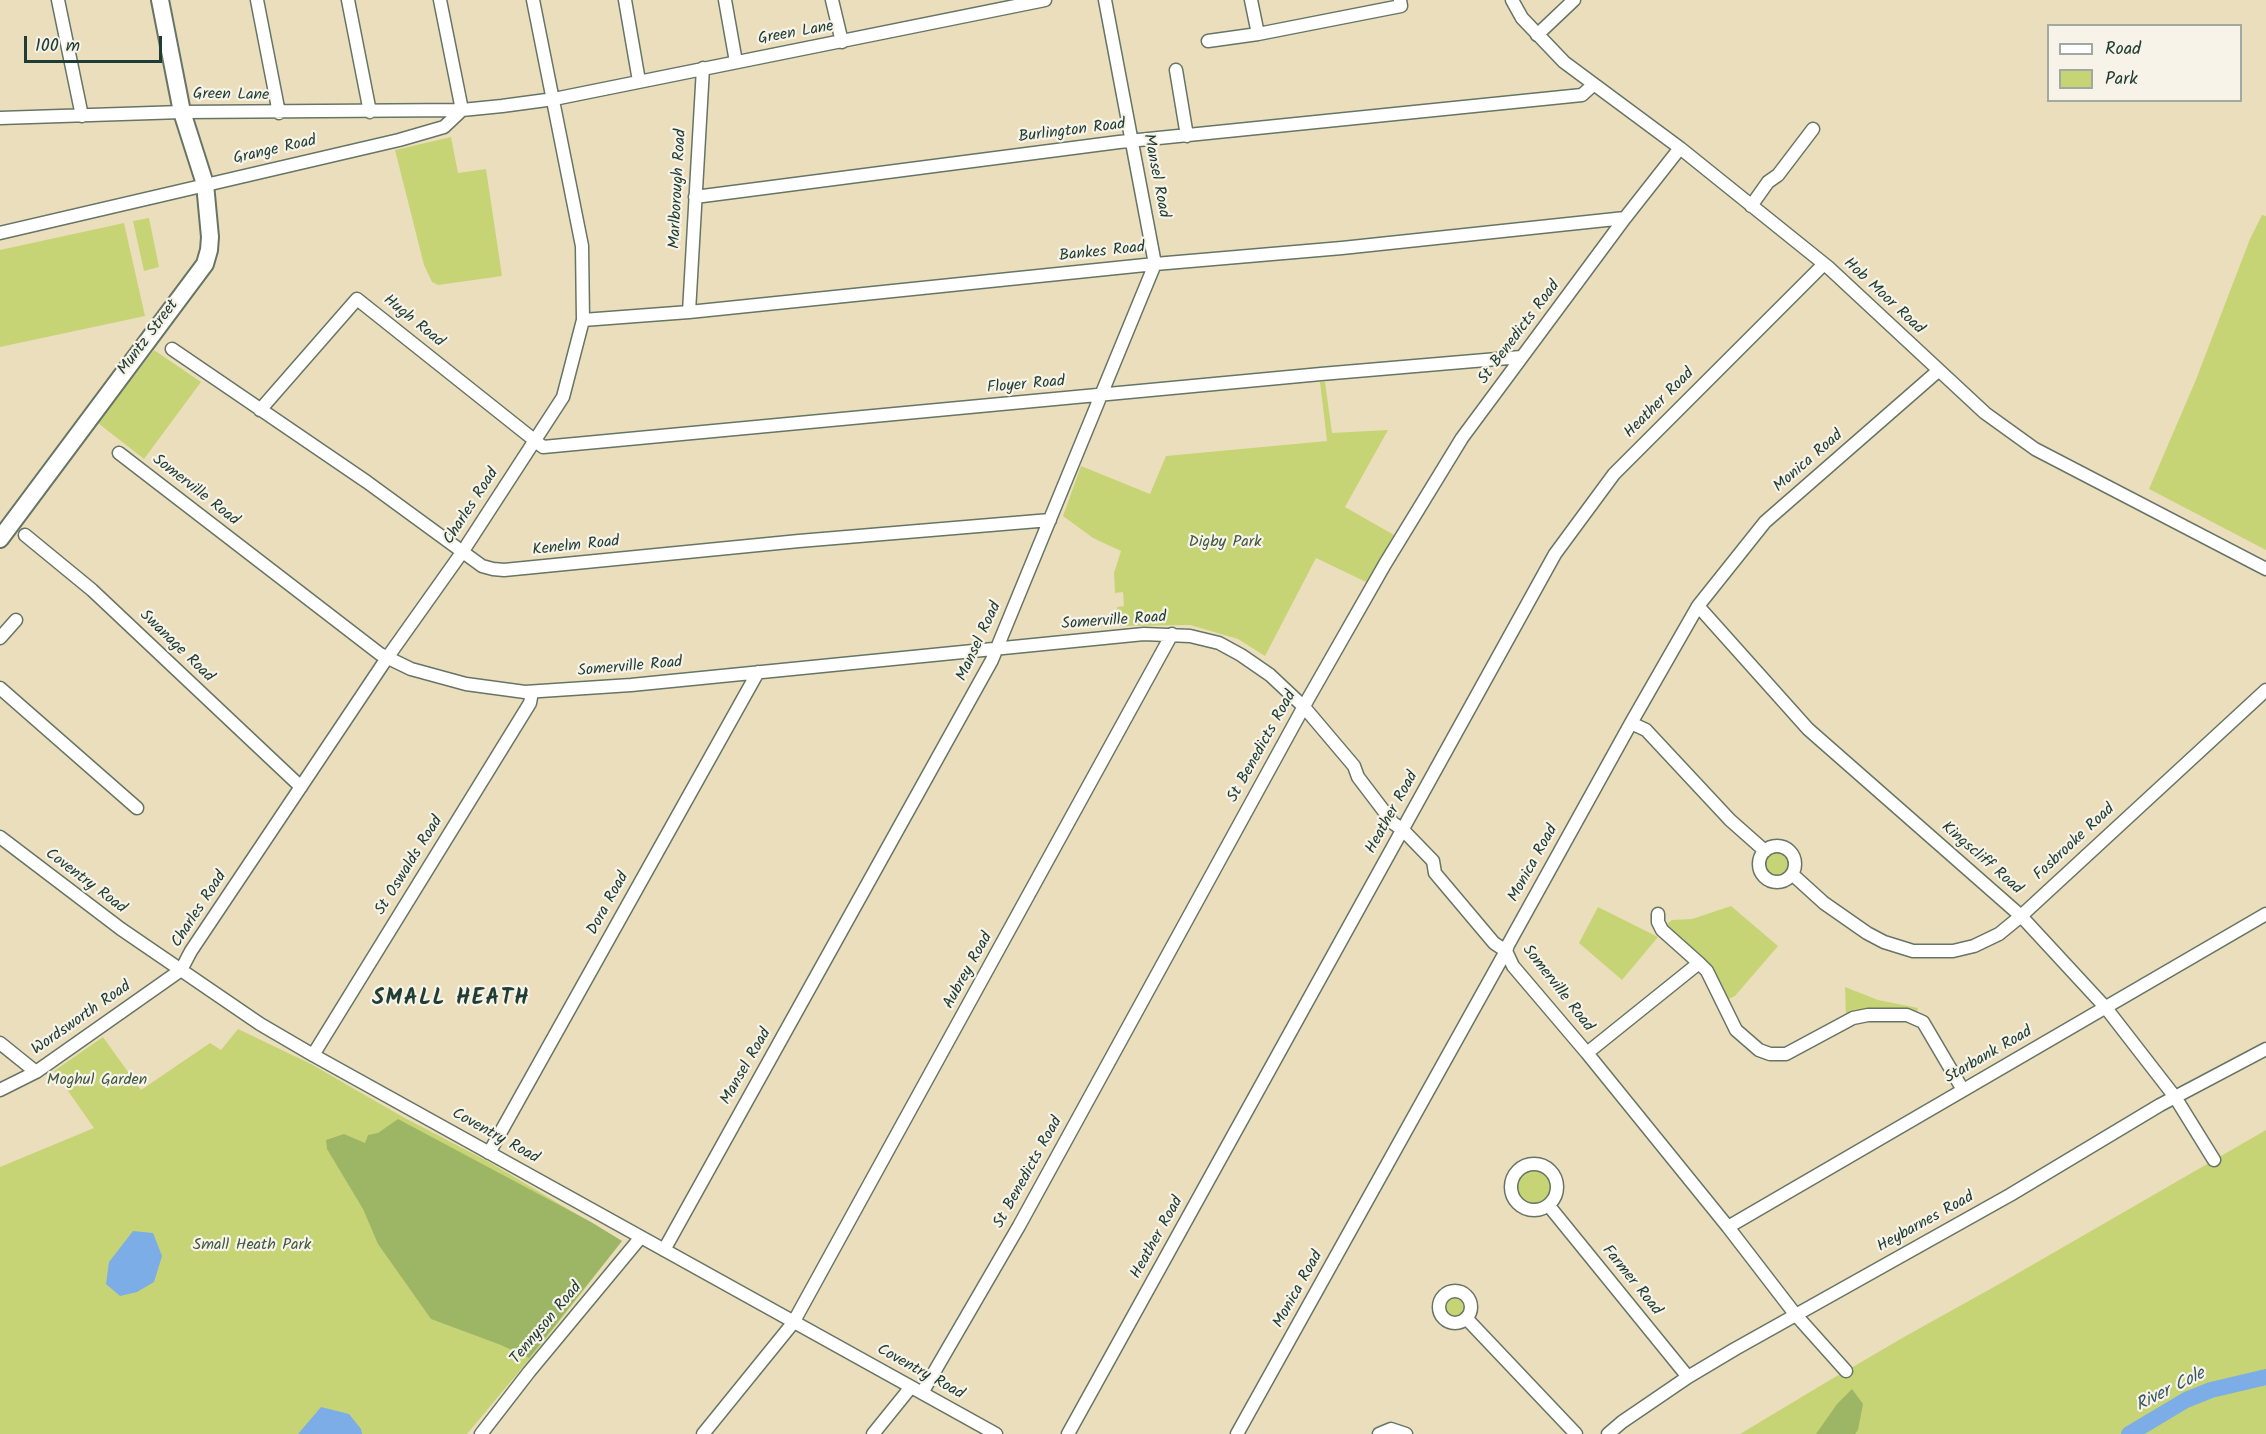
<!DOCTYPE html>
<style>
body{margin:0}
#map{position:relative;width:2266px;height:1434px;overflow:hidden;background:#ebdebc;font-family:Kalam,sans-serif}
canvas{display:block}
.legend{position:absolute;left:2047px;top:24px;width:195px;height:78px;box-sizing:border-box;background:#f7f3e8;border:2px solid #a1aaa0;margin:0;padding:8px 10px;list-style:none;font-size:18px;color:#1f3d34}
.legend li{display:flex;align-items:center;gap:12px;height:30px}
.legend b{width:30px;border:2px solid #a1aaa0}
.scale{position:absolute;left:24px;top:36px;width:138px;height:27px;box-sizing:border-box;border:3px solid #1f3d34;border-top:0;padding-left:8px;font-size:18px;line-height:21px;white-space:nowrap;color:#1f3d34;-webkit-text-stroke:4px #f7f3e8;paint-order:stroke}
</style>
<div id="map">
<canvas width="2266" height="1434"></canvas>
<ul class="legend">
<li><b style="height:8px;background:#fff"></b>Road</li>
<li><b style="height:16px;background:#c7d475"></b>Park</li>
</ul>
<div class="scale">100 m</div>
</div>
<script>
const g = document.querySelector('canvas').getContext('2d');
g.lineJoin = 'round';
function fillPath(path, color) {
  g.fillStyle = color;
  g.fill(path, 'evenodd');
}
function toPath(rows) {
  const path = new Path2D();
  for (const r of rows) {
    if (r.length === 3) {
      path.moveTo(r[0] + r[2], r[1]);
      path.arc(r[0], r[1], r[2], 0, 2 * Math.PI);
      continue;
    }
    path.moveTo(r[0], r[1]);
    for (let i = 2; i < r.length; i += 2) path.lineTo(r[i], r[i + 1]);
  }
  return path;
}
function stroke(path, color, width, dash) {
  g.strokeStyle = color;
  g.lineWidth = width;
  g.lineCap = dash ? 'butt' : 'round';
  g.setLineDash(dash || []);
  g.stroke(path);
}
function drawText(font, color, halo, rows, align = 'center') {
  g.font = font + ' Kalam,sans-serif';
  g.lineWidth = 4.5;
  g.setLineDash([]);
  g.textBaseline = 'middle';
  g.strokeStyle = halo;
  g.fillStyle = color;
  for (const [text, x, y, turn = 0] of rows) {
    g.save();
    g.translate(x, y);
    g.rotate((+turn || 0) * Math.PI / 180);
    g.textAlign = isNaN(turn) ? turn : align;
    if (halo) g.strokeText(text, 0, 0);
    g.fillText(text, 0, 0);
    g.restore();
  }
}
fillPath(toPath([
 [451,137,458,173,486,169,502,276,438,285,432,282,424,265,395,150],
 [2262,215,2266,216,2266,550,2149,489,2195,382,2250,239],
 [149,218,159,267,144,271,133,221],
 [124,223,145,316,0,347,0,250],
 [154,350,201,382,144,459,98,423],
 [1320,382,1325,382,1332,433,1388,430,1345,507,1394,535,1366,582,1316,558,1265,656,1238,639,1190,625,1118,626,1117,607,1124,606,1123,592,1115,593,1114,573,1121,551,1093,538,1063,516,1081,466,1150,494,1166,456,1327,441],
 [1778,864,12],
 [1731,906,1778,946,1735,996,1727,1000,1712,971,1698,953,1669,929,1667,924,1672,920,1692,919],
 [1598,907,1658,937,1622,980,1579,943],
 [1845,987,1878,1000,1918,1008,1917,1013,1883,1010,1846,1017],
 [238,1029,311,1064,403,1117,489,1162,622,1241,537,1350,467,1434,0,1434,0,1167,94,1128,54,1071,103,1037,141,1090,210,1043,221,1050],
 [2266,1130,2266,1434,1740,1434,1840,1374,1847,1373,1851,1368,1904,1337,2001,1283],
 [1534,1186,18],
 [1455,1307,11]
]), '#c7d475');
fillPath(toPath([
 [398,1119,591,1222,622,1241,529,1358,501,1345,431,1319,378,1244,363,1209,327,1149,326,1140,344,1134,365,1143,368,1135,378,1133],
 [1852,1389,1863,1404,1858,1430,1855,1434,1816,1434,1837,1404]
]), '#9db666');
fillPath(toPath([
 [133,1231,153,1233,162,1256,154,1282,137,1292,120,1296,106,1284,109,1262],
 [321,1407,349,1414,361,1429,362,1434,298,1434]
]), '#7cade7');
stroke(toPath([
 [2129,1434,2186,1400,2211,1390,2266,1377]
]), '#7cade7', 16);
const minor = toPath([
 [58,0,82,116],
 [257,0,279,113],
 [348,0,370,112],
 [440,0,462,110],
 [625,0,639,81],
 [725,0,736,62],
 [832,0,842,42],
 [1251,0,1258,34,1401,6,1400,0],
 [1512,0,1522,18,1564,62,1680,148,1828,267,1985,413,2035,449,2266,569],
 [1537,35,1574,0],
 [1208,41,1258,34],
 [1176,70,1187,136],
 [0,118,182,112,462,110,502,106,554,99,1045,0],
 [695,197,1119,142,1582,95,1593,85],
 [1751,206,1768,182,1778,175,1813,129],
 [0,233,399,140,444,127,462,110],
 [689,312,703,68],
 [583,320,689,312,1155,264,1342,248,1625,218],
 [172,349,367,482,482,566,493,569,504,570,799,541,1050,520],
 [260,410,357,299,543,447,1321,374,1521,357],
 [119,453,380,654,411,669,466,684,525,692,631,685,1144,634,1190,636,1219,643,1241,655,1270,675,1304,707,1354,766,1358,777,1393,823,1403,830,1433,861,1435,873,1494,943,1506,951,1513,966,1587,1053,1728,1227,1795,1314,1846,1371],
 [25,535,92,590,301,787],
 [1698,606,1808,729,2021,916,2106,1008,2175,1097,2214,1160],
 [0,638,16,620],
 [0,688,137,808],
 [1631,723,1646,730,1730,820,1765,851],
 [0,837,121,929,260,1024,313,1055,996,1434],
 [1777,864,18],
 [1792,874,1824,903,1867,933,1884,942,1913,951,1953,951,1974,946,1999,934,2021,916,2266,690],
 [1658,914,1658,922,1662,930,1699,963],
 [0,1043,36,1072],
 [1587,1053,1699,963,1707,971,1736,1030,1759,1050,1770,1054,1786,1054,1853,1018,1868,1015,1907,1015,1923,1022,1963,1090],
 [313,1055,530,703,532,692],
 [0,1090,36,1072,181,970,191,951,387,658,463,551,563,397,583,320,582,246,533,0],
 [489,1153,758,672],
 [1534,1187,23],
 [1549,1206,1688,1377],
 [1728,1227,2266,914],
 [664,1250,992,660,1155,264,1105,0],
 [1455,1307,16],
 [1466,1318,1576,1434],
 [922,1393,1019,1226,1308,699,1385,564,1462,438,1625,218,1680,148],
 [481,1434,529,1372,641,1237],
 [703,1434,793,1323,1172,634],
 [873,1434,911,1387],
 [1068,1434,1555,554,1614,474,1824,264],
 [1237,1434,1506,951,1508,945,1631,723,1698,606,1765,522,1938,371],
 [1379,1434,1391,1429,1406,1434],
 [1608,1434,1622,1422,1688,1377,1735,1349,2010,1195,2160,1105,2266,1049]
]);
const major = toPath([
 [0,539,205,264,209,250,210,237,205,184,182,112,160,0]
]);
stroke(minor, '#667564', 15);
stroke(major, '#667564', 20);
stroke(minor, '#fff', 12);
stroke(major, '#fff', 16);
drawText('16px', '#1f3d34', '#f7f3e8', [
 ["Green Lane",796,34,-10],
 ["Green Lane",231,96,1],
 ["Burlington Road",1072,132,-7],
 ["Grange Road",275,151,-13],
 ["Mansel Road",1155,176,79],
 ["Marlborough Road",679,189,-87],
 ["Bankes Road",1102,253,-6],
 ["Hob Moor Road",1883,297,43],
 ["Hugh Road",413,322,39],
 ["St Benedicts Road",1520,333,-53],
 ["Muntz Street",149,338,-53],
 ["Floyer Road",1026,386,-5],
 ["Heather Road",1660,404,-45],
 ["Monica Road",1809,462,-41],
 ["Somerville Road",195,491,38],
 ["Charles Road",472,507,-57],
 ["Kenelm Road",576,547,-6],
 ["Somerville Road",1114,622,-4],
 ["Mansel Road",980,642,-65],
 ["Swanage Road",176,647,44],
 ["Somerville Road",630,668,-5],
 ["St Benedicts Road",1263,747,-61],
 ["Heather Road",1393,813,-61],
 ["Fosbrooke Road",2075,843,-43],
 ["Kingscliff Road",1981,859,41],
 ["Monica Road",1534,864,-61],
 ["St Oswalds Road",410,866,-58],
 ["Coventry Road",85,882,37],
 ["Dora Road",609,904,-61],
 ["Charles Road",200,910,-57],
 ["Aubrey Road",969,971,-61],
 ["Somerville Road",1557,989,52],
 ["Wordsworth Road",82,1019,-35],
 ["Starbank Road",1989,1056,-30],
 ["Mansel Road",747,1067,-60],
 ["Coventry Road",495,1137,29],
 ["St Benedicts Road",1029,1173,-61],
 ["Heybarnes Road",1926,1223,-29],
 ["Heather Road",1158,1238,-61],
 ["Farmer Road",1631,1281,51],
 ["Monica Road",1299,1290,-61],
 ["Tennyson Road",547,1324,-50],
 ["Coventry Road",920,1373,29]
]);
drawText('16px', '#415b41', '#f7f3e8', [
 ["Digby Park",1225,543],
 ["Moghul Garden",97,1081],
 ["Small Heath Park",252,1246]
]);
drawText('italic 18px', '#365961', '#f7f3e8', [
 ["River Cole",2171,1391,-27]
]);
g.letterSpacing = '1.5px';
drawText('bold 22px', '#1f3d34', '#f7f3e8', [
 ["SMALL HEATH",451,1000]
]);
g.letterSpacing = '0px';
</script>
